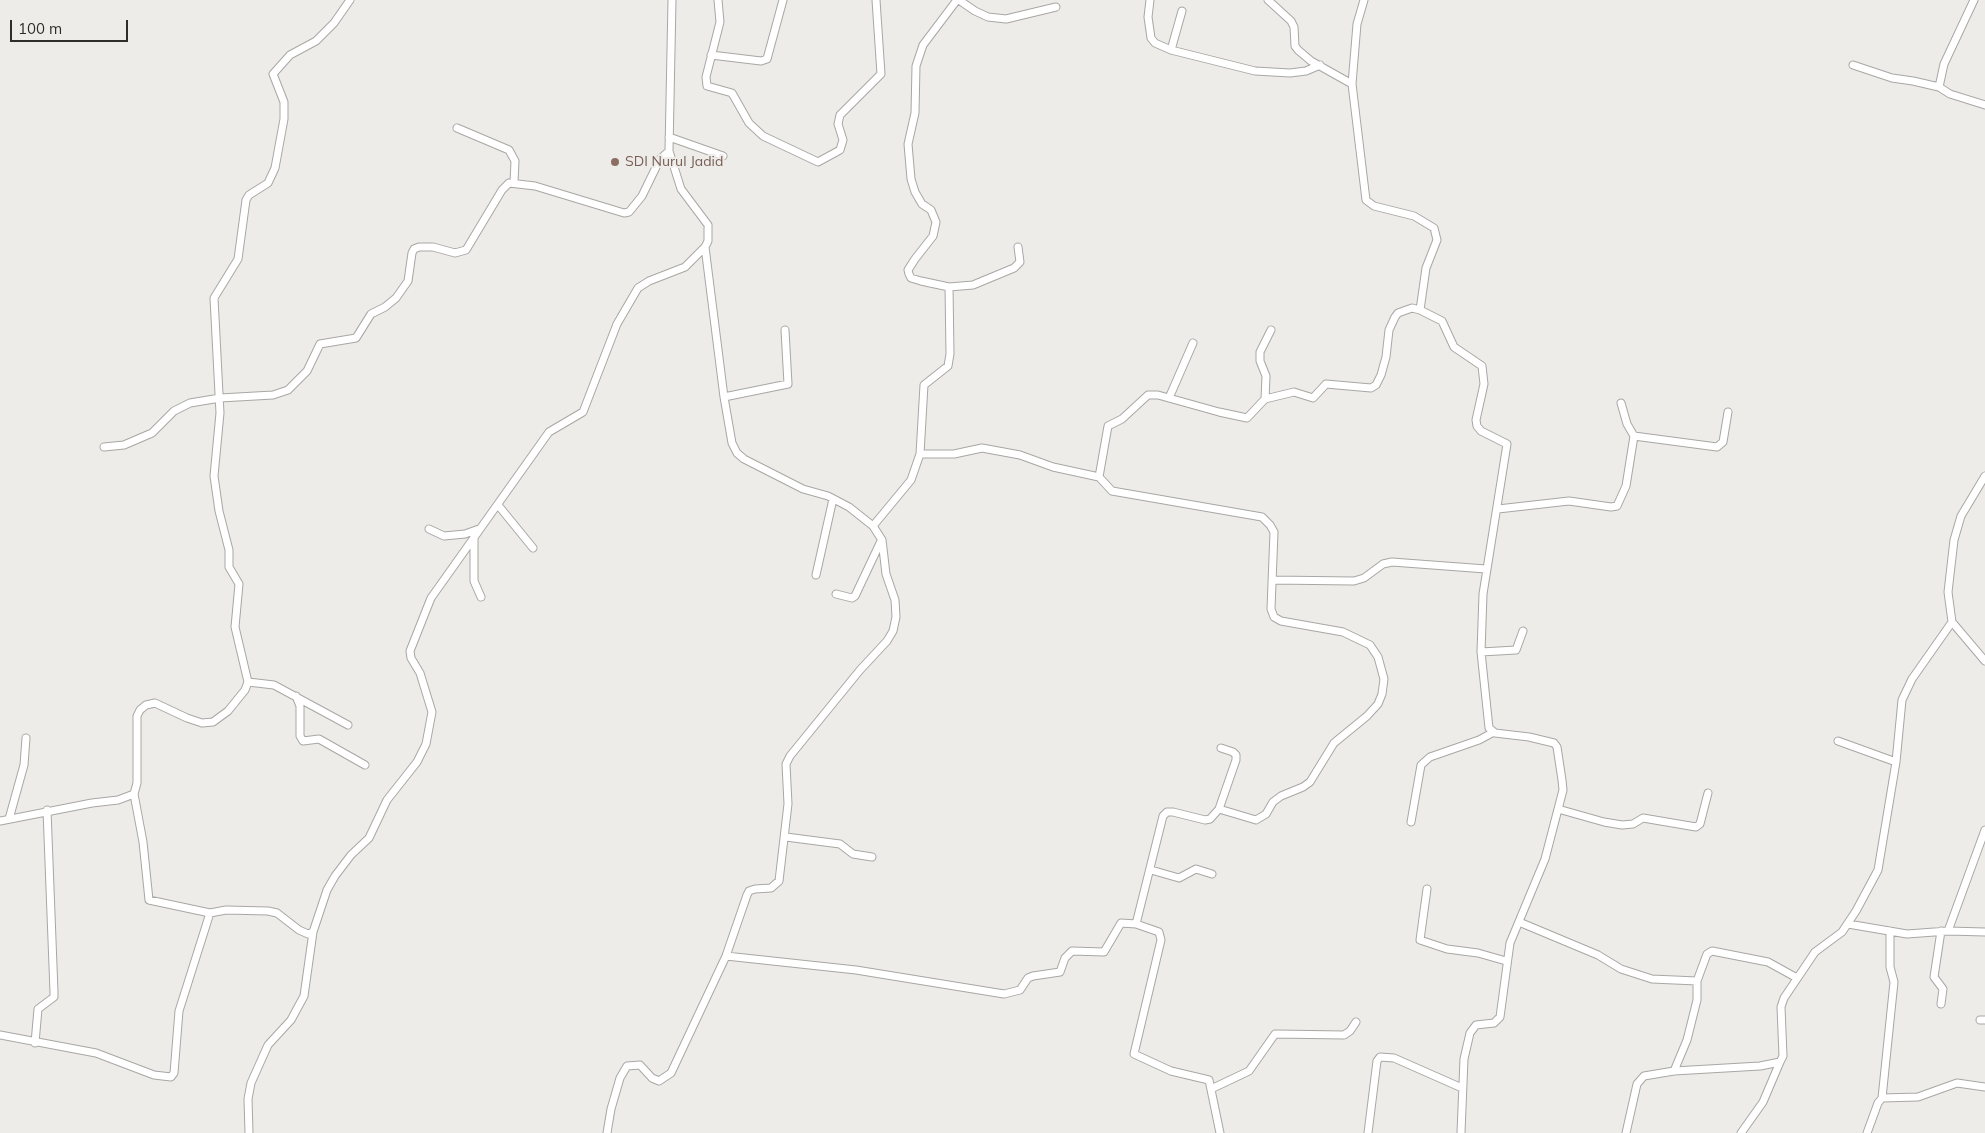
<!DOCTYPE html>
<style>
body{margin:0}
#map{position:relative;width:1985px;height:1133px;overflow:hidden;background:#edece9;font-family:Mulish,sans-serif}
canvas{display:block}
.scale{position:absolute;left:10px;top:20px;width:118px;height:22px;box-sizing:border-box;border:2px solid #2e2d2c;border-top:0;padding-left:6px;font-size:15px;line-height:18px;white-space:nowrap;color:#2e2d2c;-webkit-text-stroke:4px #edece9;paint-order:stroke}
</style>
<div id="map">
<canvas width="1985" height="1133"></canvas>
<div class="scale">100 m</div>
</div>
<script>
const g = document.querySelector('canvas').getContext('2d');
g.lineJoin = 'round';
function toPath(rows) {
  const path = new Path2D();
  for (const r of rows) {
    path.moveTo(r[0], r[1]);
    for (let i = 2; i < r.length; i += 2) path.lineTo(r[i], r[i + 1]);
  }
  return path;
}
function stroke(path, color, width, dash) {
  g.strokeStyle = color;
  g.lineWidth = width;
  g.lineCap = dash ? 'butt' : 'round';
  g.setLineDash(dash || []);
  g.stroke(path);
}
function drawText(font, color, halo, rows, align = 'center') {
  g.font = font + ' Mulish,sans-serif';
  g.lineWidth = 4;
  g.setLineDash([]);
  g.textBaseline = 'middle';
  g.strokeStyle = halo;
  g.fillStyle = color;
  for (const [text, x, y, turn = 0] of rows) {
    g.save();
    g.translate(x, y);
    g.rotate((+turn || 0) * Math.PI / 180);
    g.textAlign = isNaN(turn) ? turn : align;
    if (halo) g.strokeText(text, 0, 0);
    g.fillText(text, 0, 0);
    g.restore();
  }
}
const minor = toPath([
 [718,0,720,22,706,77,707,86,732,93,749,123,763,136,818,162,840,150,843,140,838,124,840,115,881,74,876,0],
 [959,0,975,11,988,17,1006,19,1056,7],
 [1150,0,1148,17,1151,38,1155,43,1171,50,1255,71,1290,73,1306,71,1320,65],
 [1268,0,1291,21,1294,27,1295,46,1298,50,1311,61,1352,84],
 [1364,0,1357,24,1352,84,1366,200,1374,206,1414,216,1434,228,1437,240,1426,268,1420,310,1442,321,1454,347,1482,366,1484,384,1476,420,1477,426,1481,431,1507,444,1483,594,1481,652,1489,728,1495,733,1529,737,1554,743,1557,747,1562,780,1563,790,1545,859,1510,943,1500,1017,1494,1023,1476,1025,1470,1033,1464,1059,1461,1133],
 [1974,0,1944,64,1939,87,1950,94,1985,105],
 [1171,50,1182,11],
 [711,55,761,61,767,59,783,0],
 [1853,65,1892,78,1913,81,1939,87],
 [457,128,509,150,515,161,514,182],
 [669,137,723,156],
 [949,287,973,285,1014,268,1020,262,1018,247],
 [724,397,788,384,785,330],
 [1169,398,1193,343],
 [1265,399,1266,376,1260,361,1260,352,1271,330],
 [1634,436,1717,447,1723,442,1728,412],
 [104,447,124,445,152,433,174,411,190,403,220,398,273,395,288,390,307,371,320,344,356,338,371,314,385,307,396,298,408,281,412,253,414,249,419,247,433,247,455,253,466,250,502,190,509,183,535,186,624,213,629,212,642,196,660,159,669,151],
 [920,454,954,454,982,448,1020,455,1053,467,1099,477,1108,426,1122,419,1148,395,1158,395,1219,412,1247,418,1265,399,1294,392,1313,398,1326,384,1371,388,1376,385,1381,375,1386,357,1389,330,1395,317,1398,313,1412,308,1420,310],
 [1099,477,1112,491,1262,517,1270,525,1274,532,1271,609,1274,617,1281,621,1343,632,1370,645,1378,657,1384,679,1382,694,1378,704,1367,716,1334,743,1310,782,1303,787,1281,796,1273,802,1266,814,1256,820,1219,809],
 [498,505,533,548],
 [1498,509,1569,501,1611,507,1617,506,1626,486,1634,436,1627,424,1621,403],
 [873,526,911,480,920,454,924,385,948,366,950,354,949,287,921,281,911,278,909,274,908,270,915,259,933,236,936,222,931,210,922,204,915,192,911,179,908,144,915,113,916,66,923,45,957,0],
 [429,529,444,536,465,534,479,529],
 [474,536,474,581,481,597],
 [816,575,833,499],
 [1272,580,1354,581,1364,578,1383,564,1392,562,1486,569],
 [836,594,852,598,855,596,881,541],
 [1952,622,1985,661],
 [1481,652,1516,650,1523,631],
 [248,682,274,685,348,725],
 [296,696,300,706,300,736,303,741,319,739,365,765],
 [1838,741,1896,762],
 [134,794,143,842,149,900,210,913],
 [1558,809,1604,822,1622,825,1633,824,1643,818,1696,827,1700,824,1708,793],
 [9,819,24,765,26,738],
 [0,821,92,803,118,800,134,794,137,783,137,716,140,710,146,705,155,703,187,718,202,723,213,722,228,711,245,690,248,682,235,627,239,584,229,567,229,550,219,511,214,476,220,413,214,298,238,259,246,200,249,195,268,183,275,168,284,119,284,102,273,74,290,55,316,41,334,23,350,0],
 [1411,822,1421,765,1430,757,1479,740,1492,733],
 [786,837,840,844,853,854,872,857],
 [1151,870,1179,878,1196,869,1212,874],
 [1427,889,1420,940,1447,949,1478,953,1506,961],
 [1519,922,1598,955,1621,969,1652,979,1697,981,1707,954,1712,951,1768,962,1797,978],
 [1136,924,1163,816,1167,812,1173,812,1205,820,1210,819,1219,809,1236,760,1236,755,1233,752,1221,748],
 [1848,924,1907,934,1948,931,1985,932],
 [1941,931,1934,977,1943,989,1941,1004],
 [1948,931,1985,830],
 [726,956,856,970,1004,994,1020,990,1028,978,1033,976,1060,972,1065,958,1072,951,1104,952,1121,923,1136,924,1159,932,1161,940,1134,1054,1171,1071,1209,1080,1220,1133],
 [1980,1020,1985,1020],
 [0,1035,96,1053,154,1075,171,1077,174,1073,179,1011,210,913,226,910,268,911,277,913,299,930,308,934,313,932,327,890,335,876,351,855,369,838,387,800,417,762,426,744,432,712,420,673,411,658,410,651,431,598,549,432,583,412,617,324,638,288,649,281,685,267,705,247],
 [35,1043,38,1009,54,997,54,992,47,810],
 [1674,1071,1687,1040,1697,1000,1697,981],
 [1211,1089,1249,1071,1275,1034,1344,1035,1350,1031,1356,1022],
 [1882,1098,1894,982,1890,967,1890,931],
 [249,1133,248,1099,251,1083,268,1045,291,1020,304,996,313,932],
 [607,1133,611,1109,620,1078,627,1066,640,1065,652,1078,659,1081,671,1073,726,956,747,895,749,891,755,889,771,888,779,881,788,804,786,764,790,756,860,670,887,641,893,631,896,617,895,600,886,574,882,540,873,526,849,507,828,496,803,489,744,459,737,453,732,443,724,397,705,247,708,241,708,225,681,189,669,151,672,0],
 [1368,1133,1377,1061,1380,1057,1394,1058,1462,1088],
 [1626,1133,1637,1084,1644,1076,1674,1071,1760,1066,1780,1062,1783,1056,1781,1007,1784,998,1815,952,1842,932,1856,911,1878,870,1896,762,1902,700,1912,679,1952,622,1948,592,1954,540,1961,516,1985,476],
 [1741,1133,1763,1102,1780,1062],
 [1867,1133,1878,1103,1882,1098,1918,1097,1957,1083,1985,1087]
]);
stroke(minor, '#a8a7a4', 9);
stroke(minor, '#fff', 7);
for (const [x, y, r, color] of [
 [615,162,5,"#8d6e63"]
]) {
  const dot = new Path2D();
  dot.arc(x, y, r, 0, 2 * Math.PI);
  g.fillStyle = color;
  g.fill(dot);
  stroke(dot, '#edece9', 2);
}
drawText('14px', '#785e54', '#edece9', [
 ["SDI Nurul Jadid",625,162]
], 'left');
</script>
